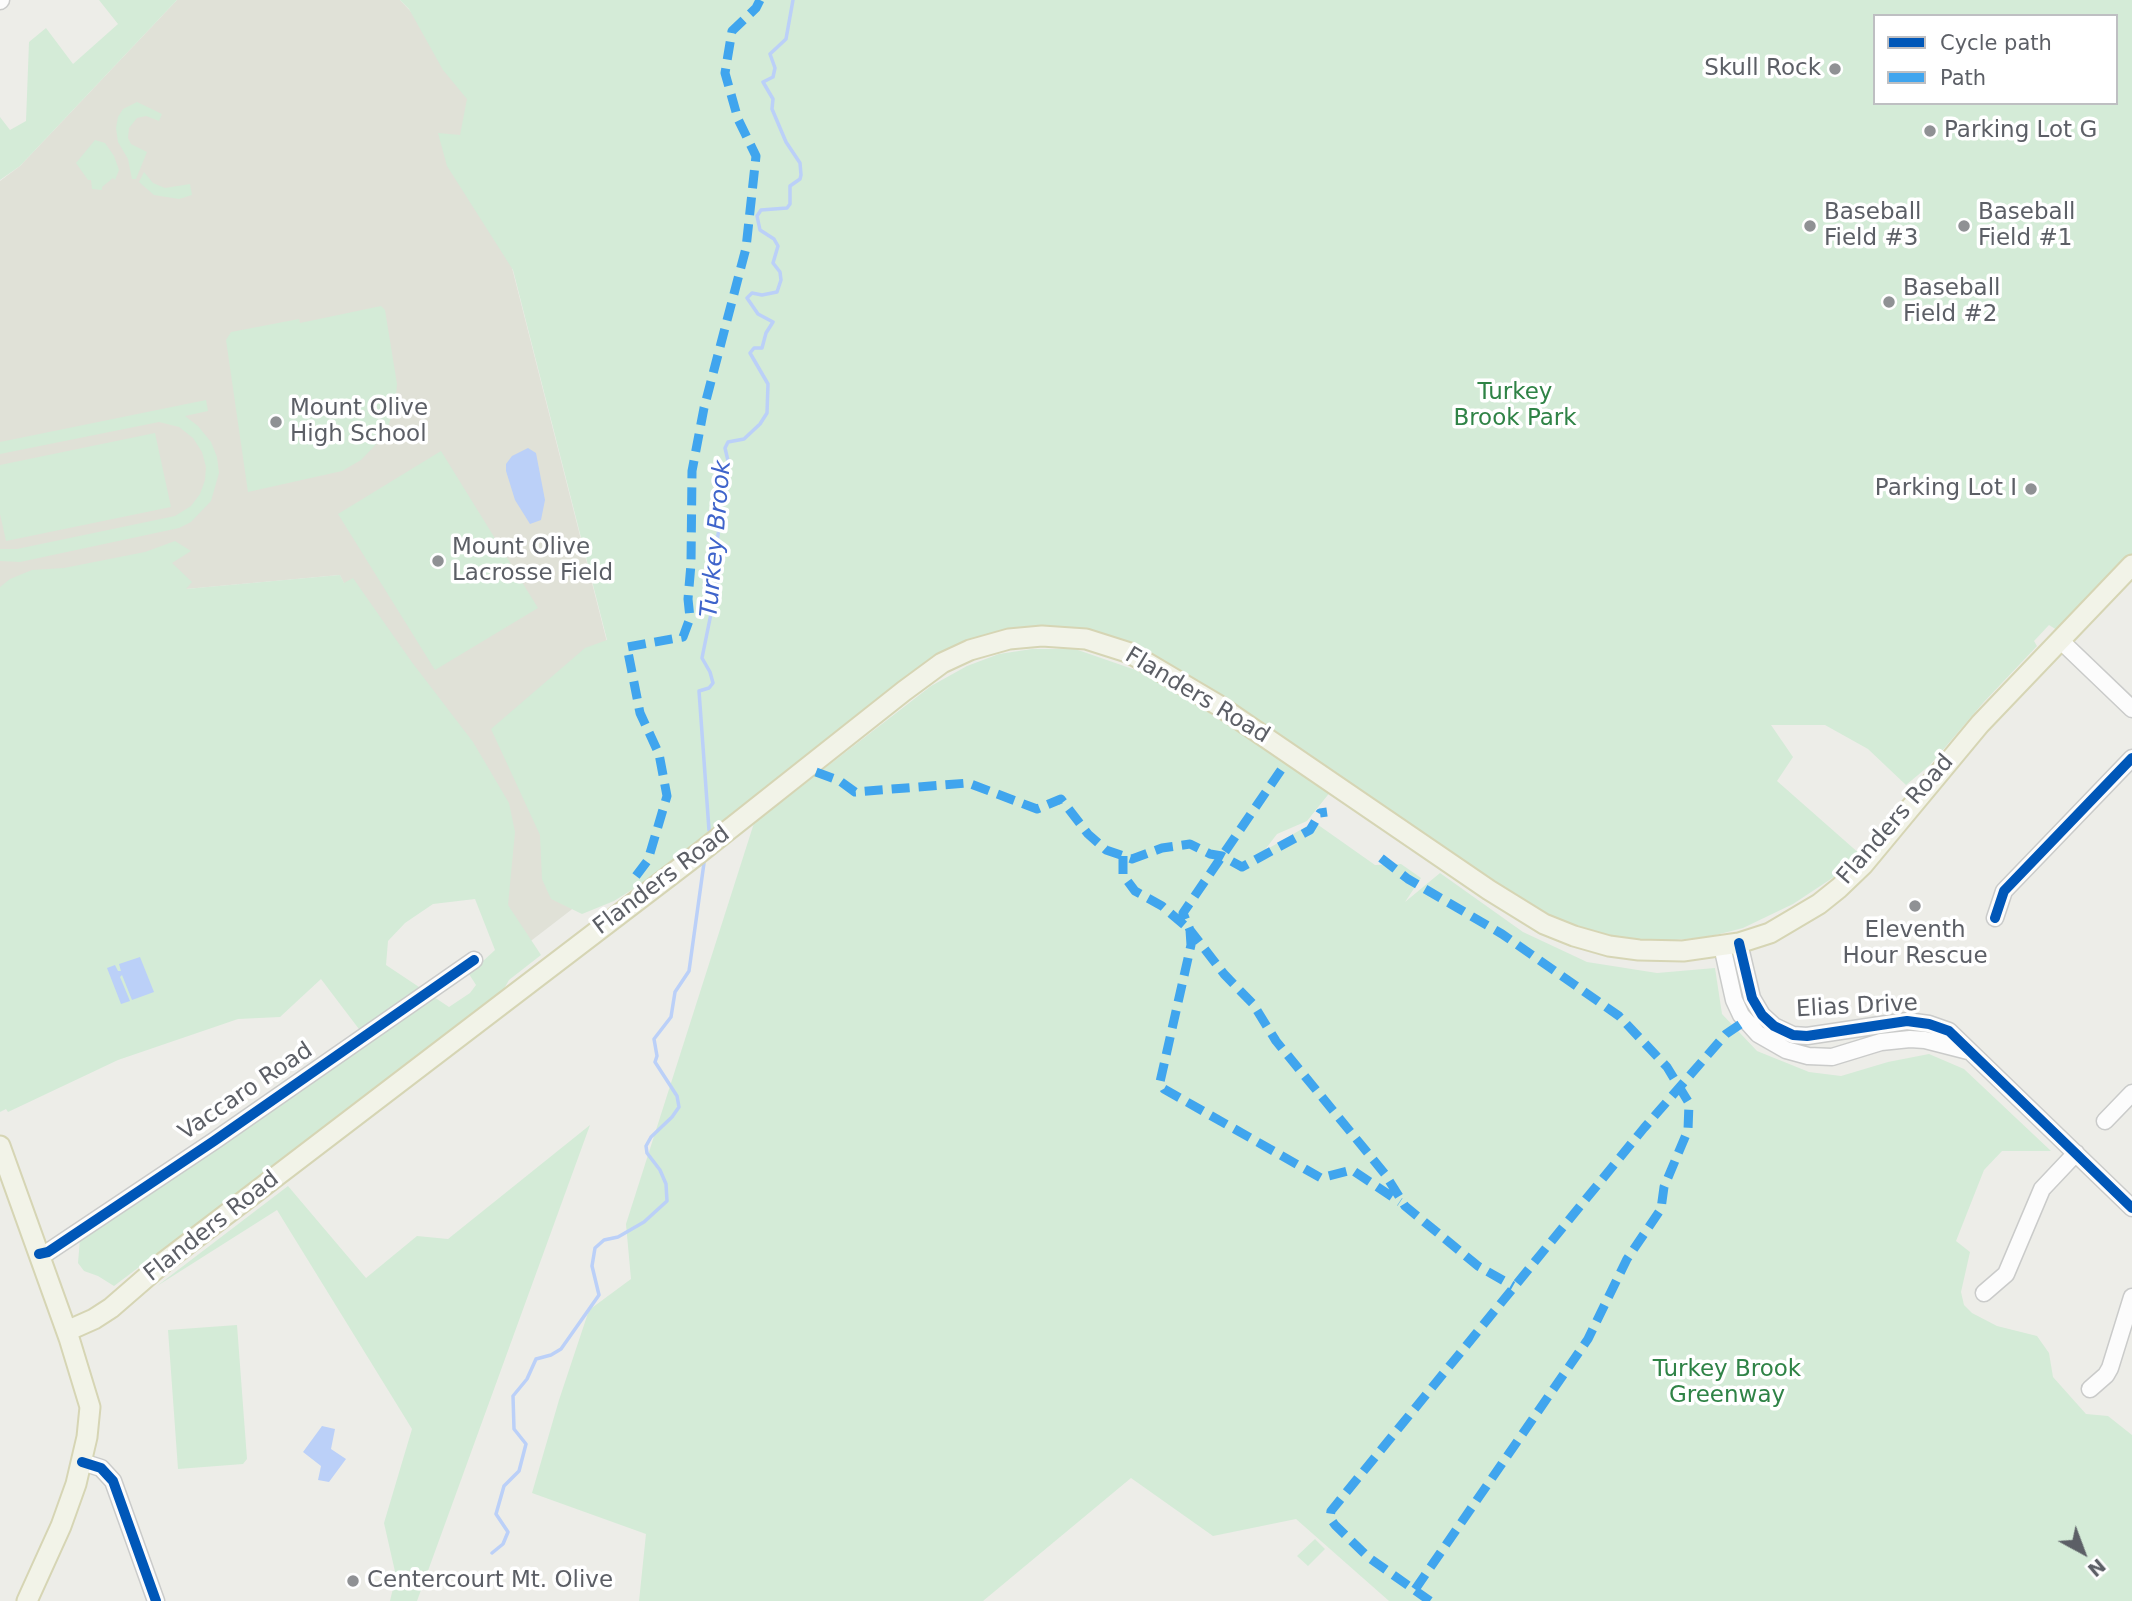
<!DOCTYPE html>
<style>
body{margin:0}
#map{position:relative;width:2132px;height:1601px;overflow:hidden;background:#edede8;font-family:"DejaVu Sans",sans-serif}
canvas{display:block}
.legend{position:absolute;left:1873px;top:14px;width:245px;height:91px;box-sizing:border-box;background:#fff;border:2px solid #bebfc2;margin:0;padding:9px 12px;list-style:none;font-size:21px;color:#5c5f66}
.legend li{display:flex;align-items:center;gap:14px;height:35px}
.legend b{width:35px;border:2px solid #bebfc2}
.north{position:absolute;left:2048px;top:1517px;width:70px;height:70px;-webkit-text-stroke:5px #fff;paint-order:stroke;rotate:139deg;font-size:19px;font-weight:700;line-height:28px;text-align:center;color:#5c5f66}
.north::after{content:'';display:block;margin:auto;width:24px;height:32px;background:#5c5f66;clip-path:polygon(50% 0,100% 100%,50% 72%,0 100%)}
</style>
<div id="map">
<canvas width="2132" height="1601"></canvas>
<ul class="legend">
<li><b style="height:9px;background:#0057b8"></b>Cycle path</li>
<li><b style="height:9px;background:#40a5ee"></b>Path</li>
</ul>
<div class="north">N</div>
</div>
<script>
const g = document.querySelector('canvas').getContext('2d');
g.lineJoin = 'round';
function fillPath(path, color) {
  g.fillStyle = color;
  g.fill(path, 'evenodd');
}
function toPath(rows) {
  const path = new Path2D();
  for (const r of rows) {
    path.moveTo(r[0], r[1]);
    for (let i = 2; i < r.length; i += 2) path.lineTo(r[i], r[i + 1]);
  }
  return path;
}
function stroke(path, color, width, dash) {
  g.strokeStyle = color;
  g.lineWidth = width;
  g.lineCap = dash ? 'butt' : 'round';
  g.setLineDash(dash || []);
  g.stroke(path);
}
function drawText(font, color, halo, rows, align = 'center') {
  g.font = font + ' "DejaVu Sans",sans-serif';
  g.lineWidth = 7;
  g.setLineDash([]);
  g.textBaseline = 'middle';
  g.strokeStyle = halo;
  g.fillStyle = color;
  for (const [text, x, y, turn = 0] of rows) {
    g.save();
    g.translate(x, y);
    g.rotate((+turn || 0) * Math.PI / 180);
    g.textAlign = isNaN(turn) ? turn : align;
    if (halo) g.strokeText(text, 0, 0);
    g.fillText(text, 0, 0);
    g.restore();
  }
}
fillPath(toPath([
 [177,0,400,0,473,78,474,118,658,843,510,957,340,575,0,606,0,181,20,166]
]), '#e0e1d7');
fillPath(toPath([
 [99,0,177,0,20,166,0,180,0,117,10,130,26,121,29,42,46,28,73,64,118,24],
 [400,0,2132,0,2132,557,2060,632,2049,625,2034,641,2037,646,1983,703,1930,765,1906,785,1868,749,1825,725,1771,725,1793,757,1777,781,1861,855,1843,871,1793,904,1743,928,1708,937,1640,943,1592,934,1526,906,1154,658,988,635,665,869,614,901,582,914,551,899,542,879,540,835,491,729,585,648,607,640,513,270,447,166,438,133,460,135,467,99,443,70,409,9],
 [1875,16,2116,16,2116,103,1875,103],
 [137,102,162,114,159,121,146,116,137,118,129,128,128,138,131,144,147,152,136,179,132,179,128,159,118,142,116,128,118,117,123,109],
 [95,140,105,143,114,156,119,170,115,180,113,178,102,187,102,190,92,189,91,180,88,180,76,163],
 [144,172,153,183,165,188,190,184,192,195,179,199,154,195,139,182],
 [381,306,385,310,397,384,395,406,385,435,361,460,342,471,248,492,226,340,231,332,299,319,300,323],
 [206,400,208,411,185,416,198,426,211,442,217,457,219,473,211,501,191,522,179,528,20,562,0,561,0,549,17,549,175,516,191,506,200,494,205,480,206,467,202,452,193,438,179,427,159,422,0,454,0,442],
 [155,433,171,507,6,541,0,514,0,465],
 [441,451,538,608,435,670,338,514],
 [175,541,191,551,172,563,192,582,186,589,340,575,344,583,353,578,411,661,473,742,509,803,515,832,508,905,541,955,509,980,501,994,114,1286,98,1276,84,1271,78,1263,80,1239,368,1041,321,979,280,1017,238,1019,118,1060,8,1112,6,1109,0,1112,0,587,10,579,32,570,64,568,145,552],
 [475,899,495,950,469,974,476,985,470,993,449,1007,386,965,388,941,405,923,433,904],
 [1032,649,1075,649,1150,675,1331,791,1307,821,1277,834,1264,851,1314,822,1375,865,1401,864,1421,878,1405,902,1440,873,1523,932,1587,962,1657,973,1715,968,1722,1014,1757,1051,1809,1072,1841,1076,1888,1062,1929,1054,1964,1069,2051,1151,2002,1151,1984,1170,1956,1241,1970,1252,1961,1292,1964,1305,1972,1313,1997,1326,2037,1336,2049,1353,2053,1377,2086,1414,2108,1416,2132,1435,2132,1601,1389,1601,1296,1519,1213,1536,1131,1478,983,1601,639,1601,646,1534,532,1493,559,1400,589,1310,631,1279,626,1224,754,823,931,686,967,666,999,654],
 [590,1125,417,1601,390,1601,396,1576,384,1523,412,1429,277,1210,157,1286,288,1186,366,1278,417,1236,448,1239],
 [237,1325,247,1459,243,1464,178,1469,168,1330],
 [1315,1539,1325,1549,1308,1566,1297,1556]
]), '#d4ebd7');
fillPath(toPath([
 [528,448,536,453,545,500,541,520,530,524,515,500,506,471,506,464,512,456],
 [140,957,154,992,132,1000,122,975,120,977,130,1001,121,1004,107,968,115,965,118,971,121,971,119,964],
 [322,1426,335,1429,331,1449,346,1459,329,1482,318,1480,321,1466,303,1452]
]), '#bbd0f8');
stroke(toPath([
 [709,830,699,691,709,688,713,683,710,672,702,658,717,584,713,569,719,528,720,479,729,465,725,448,728,442,744,439,760,424,767,413,768,384,750,353,754,348,762,348,766,333,773,322,758,314,747,298,752,293,762,295,777,292,781,280,780,272,773,263,778,246,774,239,760,230,757,216,761,210,787,208,790,204,790,186,800,179,801,175,800,163,786,142,772,109,773,99,763,82,773,77,775,68,770,54,786,39,793,0],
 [492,1553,503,1544,508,1532,496,1514,504,1486,519,1471,526,1444,514,1429,513,1396,527,1379,536,1359,551,1355,561,1349,599,1295,592,1266,595,1248,604,1240,618,1237,644,1222,667,1201,666,1184,660,1170,647,1153,646,1146,651,1137,672,1117,679,1107,677,1096,655,1062,657,1056,654,1039,671,1017,675,992,689,971,704,863]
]), '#bbd0f8', 3.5);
const minor = toPath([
 [0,1,1,0],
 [2060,640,2132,709],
 [1995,918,2004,891,2132,758],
 [1739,943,1752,998,1762,1015,1774,1026,1793,1035,1807,1036,1907,1021,1929,1024,1949,1031,2132,1208],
 [1722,946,1734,1000,1741,1015,1758,1034,1786,1050,1808,1056,1832,1057,1881,1042,1910,1039,1925,1040,1968,1051],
 [2105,1121,2132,1093],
 [39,1254,48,1252,214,1141,474,960],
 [1984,1293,2006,1274,2042,1189,2076,1153],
 [2090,1389,2106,1375,2110,1368,2132,1297],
 [82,1462,101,1468,113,1481,156,1601]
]);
const major = toPath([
 [0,1146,69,1338,90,1407,87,1437,76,1484,61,1526,27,1601],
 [67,1331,94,1319,111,1308,164,1262,693,858,904,691,942,663,970,650,1009,639,1042,636,1086,639,1130,653,1218,705,1489,890,1544,924,1574,936,1609,946,1639,950,1683,951,1739,943,1770,933,1819,904,1839,888,1863,865,1980,724,2132,565]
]);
stroke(minor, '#cacbca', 19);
stroke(major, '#d6d5b4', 23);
stroke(minor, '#fcfcfc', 16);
stroke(major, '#f2f3e8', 19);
stroke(toPath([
 [1281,770,1183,913,1190,930,1224,974,1253,1004,1276,1041,1385,1174,1405,1206,1478,1266,1513,1286],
 [816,772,840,781,855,792,968,783,1037,809,1061,799,1088,834,1106,850,1132,859,1162,848,1190,844,1210,854,1222,856,1242,867,1310,830,1320,813,1327,812],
 [1123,856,1123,875,1135,891,1162,906,1190,930,1191,945,1160,1082,1164,1089,1321,1178,1352,1170,1400,1202],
 [1381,858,1408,879,1502,934,1619,1016,1667,1067,1689,1103,1688,1130,1664,1187,1661,1209,1627,1259,1588,1339,1414,1591],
 [636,876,648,860,667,796,659,754,640,713,627,647,683,637,690,618,688,599,691,564,692,471,704,408,746,248,756,156,738,119,725,73,732,31,756,8,760,0],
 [1430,1601,1368,1557,1335,1525,1330,1518,1331,1511,1644,1128,1726,1034,1745,1021]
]), '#40a5ee', 9, [18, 9]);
stroke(toPath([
 [1995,918,2004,891,2132,758],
 [1739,943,1752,998,1762,1015,1774,1026,1793,1035,1807,1036,1907,1021,1929,1024,1949,1031,2132,1208],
 [39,1254,48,1252,214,1141,474,960],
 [82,1462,101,1468,113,1481,156,1601]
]), '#0057b8', 10);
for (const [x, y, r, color] of [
 [1835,69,7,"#8f9194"],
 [1930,131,7,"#8f9194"],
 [1810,226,7,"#8f9194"],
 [1964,226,7,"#8f9194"],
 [1889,302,7,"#8f9194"],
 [276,422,7,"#8f9194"],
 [2031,489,7,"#8f9194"],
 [438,561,7,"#8f9194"],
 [1915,906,7,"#8f9194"],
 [353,1581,7,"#8f9194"]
]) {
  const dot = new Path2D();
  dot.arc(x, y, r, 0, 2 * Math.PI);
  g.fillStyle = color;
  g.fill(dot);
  stroke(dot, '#fff', 2.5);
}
drawText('23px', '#5c5f66', '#fff', [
 ["Skull Rock",1821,69,"right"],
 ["Parking Lot G",1944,131],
 ["Baseball",1824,213],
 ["Field #3",1824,239],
 ["Baseball",1978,213],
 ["Field #1",1978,239],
 ["Baseball",1903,289],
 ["Field #2",1903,315],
 ["Mount Olive",290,409],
 ["High School",290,435],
 ["Parking Lot I",2017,489,"right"],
 ["Mount Olive",452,548],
 ["Lacrosse Field",452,574],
 ["Eleventh",1915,931,"center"],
 ["Hour Rescue",1915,957,"center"],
 ["Centercourt Mt. Olive",367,1581]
], 'left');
drawText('23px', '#2f8346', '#fff', [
 ["Turkey",1515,393],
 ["Brook Park",1515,419],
 ["Turkey Brook",1727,1370],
 ["Greenway",1727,1396]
]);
drawText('23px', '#5c5f66', '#fff', [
 ["Flanders Road",1197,696,31],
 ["Flanders Road",1896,820,-49],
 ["Flanders Road",662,881,-37],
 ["Elias Drive",1857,1007,-3],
 ["Vaccaro Road",246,1092,-34],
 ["Flanders Road",212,1227,-38]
]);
drawText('italic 24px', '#3f64cb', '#fff', [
 ["Turkey Brook",717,539,-85]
]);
</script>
